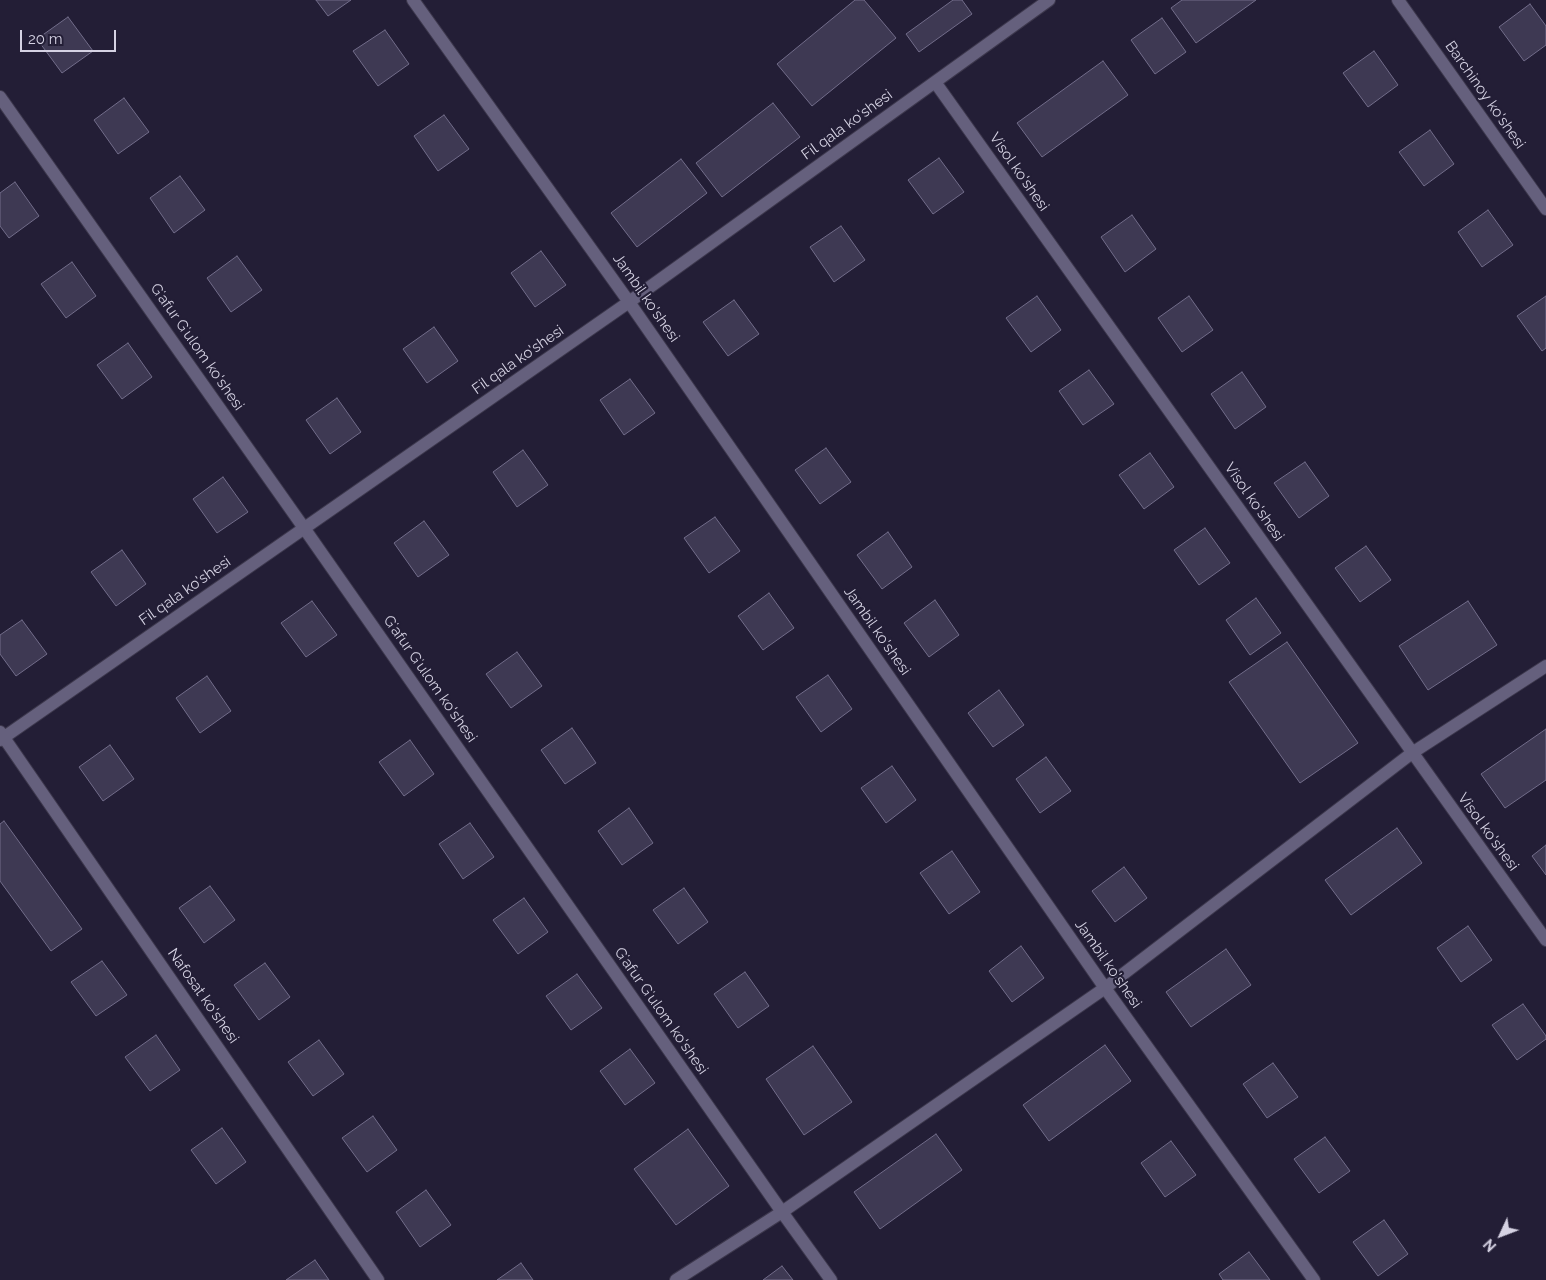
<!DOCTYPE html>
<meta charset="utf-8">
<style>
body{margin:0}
#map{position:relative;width:1546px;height:1280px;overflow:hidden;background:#231e36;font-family:Raleway,sans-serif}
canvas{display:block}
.north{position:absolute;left:1476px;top:1210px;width:50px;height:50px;-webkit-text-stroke:4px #231e36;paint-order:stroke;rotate:227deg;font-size:14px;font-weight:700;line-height:20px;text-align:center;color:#d5d2e3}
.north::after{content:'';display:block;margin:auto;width:18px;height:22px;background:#d5d2e3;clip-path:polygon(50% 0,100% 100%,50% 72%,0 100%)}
.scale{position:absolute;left:20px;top:30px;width:96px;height:22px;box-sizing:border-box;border:2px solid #d5d2e3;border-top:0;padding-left:6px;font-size:15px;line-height:18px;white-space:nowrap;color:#d5d2e3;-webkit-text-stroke:4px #231e36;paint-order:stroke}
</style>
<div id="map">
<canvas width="1546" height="1280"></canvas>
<div class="north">N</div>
<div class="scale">20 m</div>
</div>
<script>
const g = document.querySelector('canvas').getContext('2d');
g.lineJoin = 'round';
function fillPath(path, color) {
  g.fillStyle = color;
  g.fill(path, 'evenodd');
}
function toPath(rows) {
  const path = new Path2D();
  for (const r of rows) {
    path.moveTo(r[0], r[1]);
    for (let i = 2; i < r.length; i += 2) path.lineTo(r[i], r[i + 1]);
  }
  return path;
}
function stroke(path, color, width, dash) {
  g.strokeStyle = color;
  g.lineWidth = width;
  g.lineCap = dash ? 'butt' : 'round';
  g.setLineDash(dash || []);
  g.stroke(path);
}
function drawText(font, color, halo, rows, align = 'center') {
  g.font = font + ' Raleway,sans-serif';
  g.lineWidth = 4;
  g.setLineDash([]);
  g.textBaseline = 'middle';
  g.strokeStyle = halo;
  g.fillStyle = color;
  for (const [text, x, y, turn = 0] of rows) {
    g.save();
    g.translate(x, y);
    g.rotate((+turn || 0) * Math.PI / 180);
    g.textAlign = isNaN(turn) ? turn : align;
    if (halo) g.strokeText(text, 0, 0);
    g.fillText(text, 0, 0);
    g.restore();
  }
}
const building = toPath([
 [316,0,351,0,328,16,316,0],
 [855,0,864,0,896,38,812,106,777,64,855,0],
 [953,0,962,0,972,14,919,52,906,34,953,0],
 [1182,0,1256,0,1196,43,1171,8,1182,0],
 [1530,4,1546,26,1546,45,1524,61,1499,27,1530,4],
 [68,17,93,51,62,73,37,39,68,17],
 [1162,18,1186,52,1155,74,1131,40,1162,18],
 [385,30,409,64,378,86,353,51,385,30],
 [1374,51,1398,85,1368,107,1343,73,1374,51],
 [1103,61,1128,95,1042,157,1017,123,1103,61],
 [124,98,149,132,118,154,94,120,124,98],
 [773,103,800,137,722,197,696,163,773,103],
 [444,115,469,149,438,171,414,136,444,115],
 [1430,130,1454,164,1424,186,1399,152,1430,130],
 [939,158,964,192,933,214,908,180,939,158],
 [681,159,707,193,637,247,611,213,681,159],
 [180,176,205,210,174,233,150,198,180,176],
 [15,182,39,216,9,238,0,226,0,193,15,182],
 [1488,210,1513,245,1482,267,1458,232,1488,210],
 [1132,215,1156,249,1125,272,1101,237,1132,215],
 [841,226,865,260,834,282,810,247,841,226],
 [541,251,566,285,535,307,511,273,541,251],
 [237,256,262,290,231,312,207,278,237,256],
 [72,262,96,296,66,318,41,284,72,262],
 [1037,296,1061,330,1031,352,1006,318,1037,296],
 [1189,296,1213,330,1182,352,1158,318,1189,296],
 [1546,296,1546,348,1542,351,1517,316,1546,296],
 [734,300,759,334,728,356,703,322,734,300],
 [434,327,458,361,427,383,403,349,434,327],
 [128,343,152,377,122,399,97,365,128,343],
 [1089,370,1114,404,1083,425,1059,391,1089,370],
 [1242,372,1266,407,1235,429,1211,394,1242,372],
 [630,379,655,413,624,435,600,400,630,379],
 [337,398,361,432,330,454,306,420,337,398],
 [826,448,851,482,820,504,795,470,826,448],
 [523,450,548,485,517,507,493,472,523,450],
 [1150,453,1174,487,1144,509,1119,475,1150,453],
 [1305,462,1329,496,1299,518,1274,483,1305,462],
 [223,477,248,512,217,533,193,499,223,477],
 [715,517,740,551,709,573,684,538,715,517],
 [424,521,449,555,418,577,394,543,424,521],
 [1205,528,1230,563,1199,585,1174,550,1205,528],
 [888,532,912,567,882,589,857,555,888,532],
 [1366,546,1391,580,1360,602,1335,568,1366,546],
 [122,550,146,584,116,606,91,572,122,550],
 [769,593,794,628,763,650,738,616,769,593],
 [1256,598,1281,633,1250,655,1226,620,1256,598],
 [935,600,959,635,929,657,904,623,935,600],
 [312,601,337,635,306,657,281,623,312,601],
 [1468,601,1497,645,1428,690,1399,646,1468,601],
 [22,620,47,654,16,676,0,654,0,635,22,620],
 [1287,642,1358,743,1300,783,1229,682,1287,642],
 [517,652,542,686,511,708,486,674,517,652],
 [828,675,852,709,821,732,796,697,828,675],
 [207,676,231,711,200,733,176,698,207,676],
 [999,690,1024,725,993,747,968,713,999,690],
 [572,728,596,763,565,784,541,750,572,728],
 [1546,729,1546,780,1505,808,1481,774,1546,729],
 [410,740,434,774,404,796,379,762,410,740],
 [110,745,134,779,103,801,79,767,110,745],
 [1046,757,1071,791,1040,813,1016,779,1046,757],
 [892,766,916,800,886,823,861,788,892,766],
 [629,808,653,843,622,865,598,831,629,808],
 [4,821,82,929,51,951,0,881,0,824,4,821],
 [470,823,494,857,463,879,439,844,470,823],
 [1397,828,1422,863,1351,915,1325,880,1397,828],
 [1546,845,1546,875,1532,856,1546,845],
 [952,851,980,892,949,914,920,873,952,851],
 [1124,867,1147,898,1115,922,1092,891,1124,867],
 [210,886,235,920,204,943,179,908,210,886],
 [684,888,708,922,678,944,653,910,684,888],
 [524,898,548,932,518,954,493,920,524,898],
 [1468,926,1492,960,1461,982,1437,948,1468,926],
 [1021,946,1044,978,1012,1002,989,971,1021,946],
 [1226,949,1251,985,1191,1027,1166,992,1226,949],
 [102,961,127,995,96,1016,71,982,102,961],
 [265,963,290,997,259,1020,234,985,265,963],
 [745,972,769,1006,738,1028,714,994,745,972],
 [577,974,602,1008,571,1030,546,996,577,974],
 [1523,1004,1546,1036,1546,1039,1517,1060,1492,1025,1523,1004],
 [156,1035,180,1070,150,1091,125,1057,156,1035],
 [319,1040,344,1074,313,1096,288,1062,319,1040],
 [1105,1045,1131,1081,1049,1141,1023,1105,1105,1045],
 [813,1046,852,1102,804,1135,766,1079,813,1046],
 [630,1049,655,1083,625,1105,600,1071,630,1049],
 [1273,1063,1298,1097,1267,1118,1243,1084,1273,1063],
 [373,1116,397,1150,367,1172,342,1138,373,1116],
 [222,1128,246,1162,216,1184,191,1150,222,1128],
 [688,1129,729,1186,676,1225,634,1169,688,1129],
 [936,1134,962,1170,880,1229,854,1192,936,1134],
 [1325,1137,1350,1171,1319,1193,1294,1159,1325,1137],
 [1171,1141,1196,1175,1165,1197,1141,1163,1171,1141],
 [426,1190,451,1225,420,1247,396,1212,426,1190],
 [1384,1220,1408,1254,1378,1276,1353,1242,1384,1220],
 [1249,1252,1270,1280,1223,1280,1219,1274,1249,1252],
 [315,1260,329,1280,286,1280,315,1260],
 [521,1263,533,1280,497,1280,521,1263],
 [782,1266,793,1280,763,1280,782,1266]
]);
fillPath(building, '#3e3953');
stroke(building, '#726d8a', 1);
const minor = toPath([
 [413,0,629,302,1105,988,1314,1280],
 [1398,0,1546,209],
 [935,82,1546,940],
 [0,97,304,528,782,1212,831,1280],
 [0,732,378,1280],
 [0,740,629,302,1049,0],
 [676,1280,782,1212,1105,988,1412,753,1546,666]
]);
stroke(minor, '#3d384d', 14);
stroke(minor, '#65607d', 12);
drawText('15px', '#d5d2e3', '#231e36', [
 ["Barchinoy ko'shesi",1485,95,55],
 ["Fil qala ko'shesi",847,125,-36],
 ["Visol ko'shesi",1019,172,55],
 ["Jambil ko'shesi",646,298,55],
 ["Gʻafur Gʻulom ko'shesi",197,347,55],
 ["Fil qala ko'shesi",518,360,-35],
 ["Visol ko'shesi",1254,502,55],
 ["Fil qala ko'shesi",185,591,-35],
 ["Jambil ko'shesi",877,631,55],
 ["Gʻafur Gʻulom ko'shesi",430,679,55],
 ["Visol ko'shesi",1488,832,54],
 ["Jambil ko'shesi",1108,964,55],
 ["Nafosat ko'shesi",203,996,55],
 ["Gʻafur Gʻulom ko'shesi",661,1011,55]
]);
</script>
